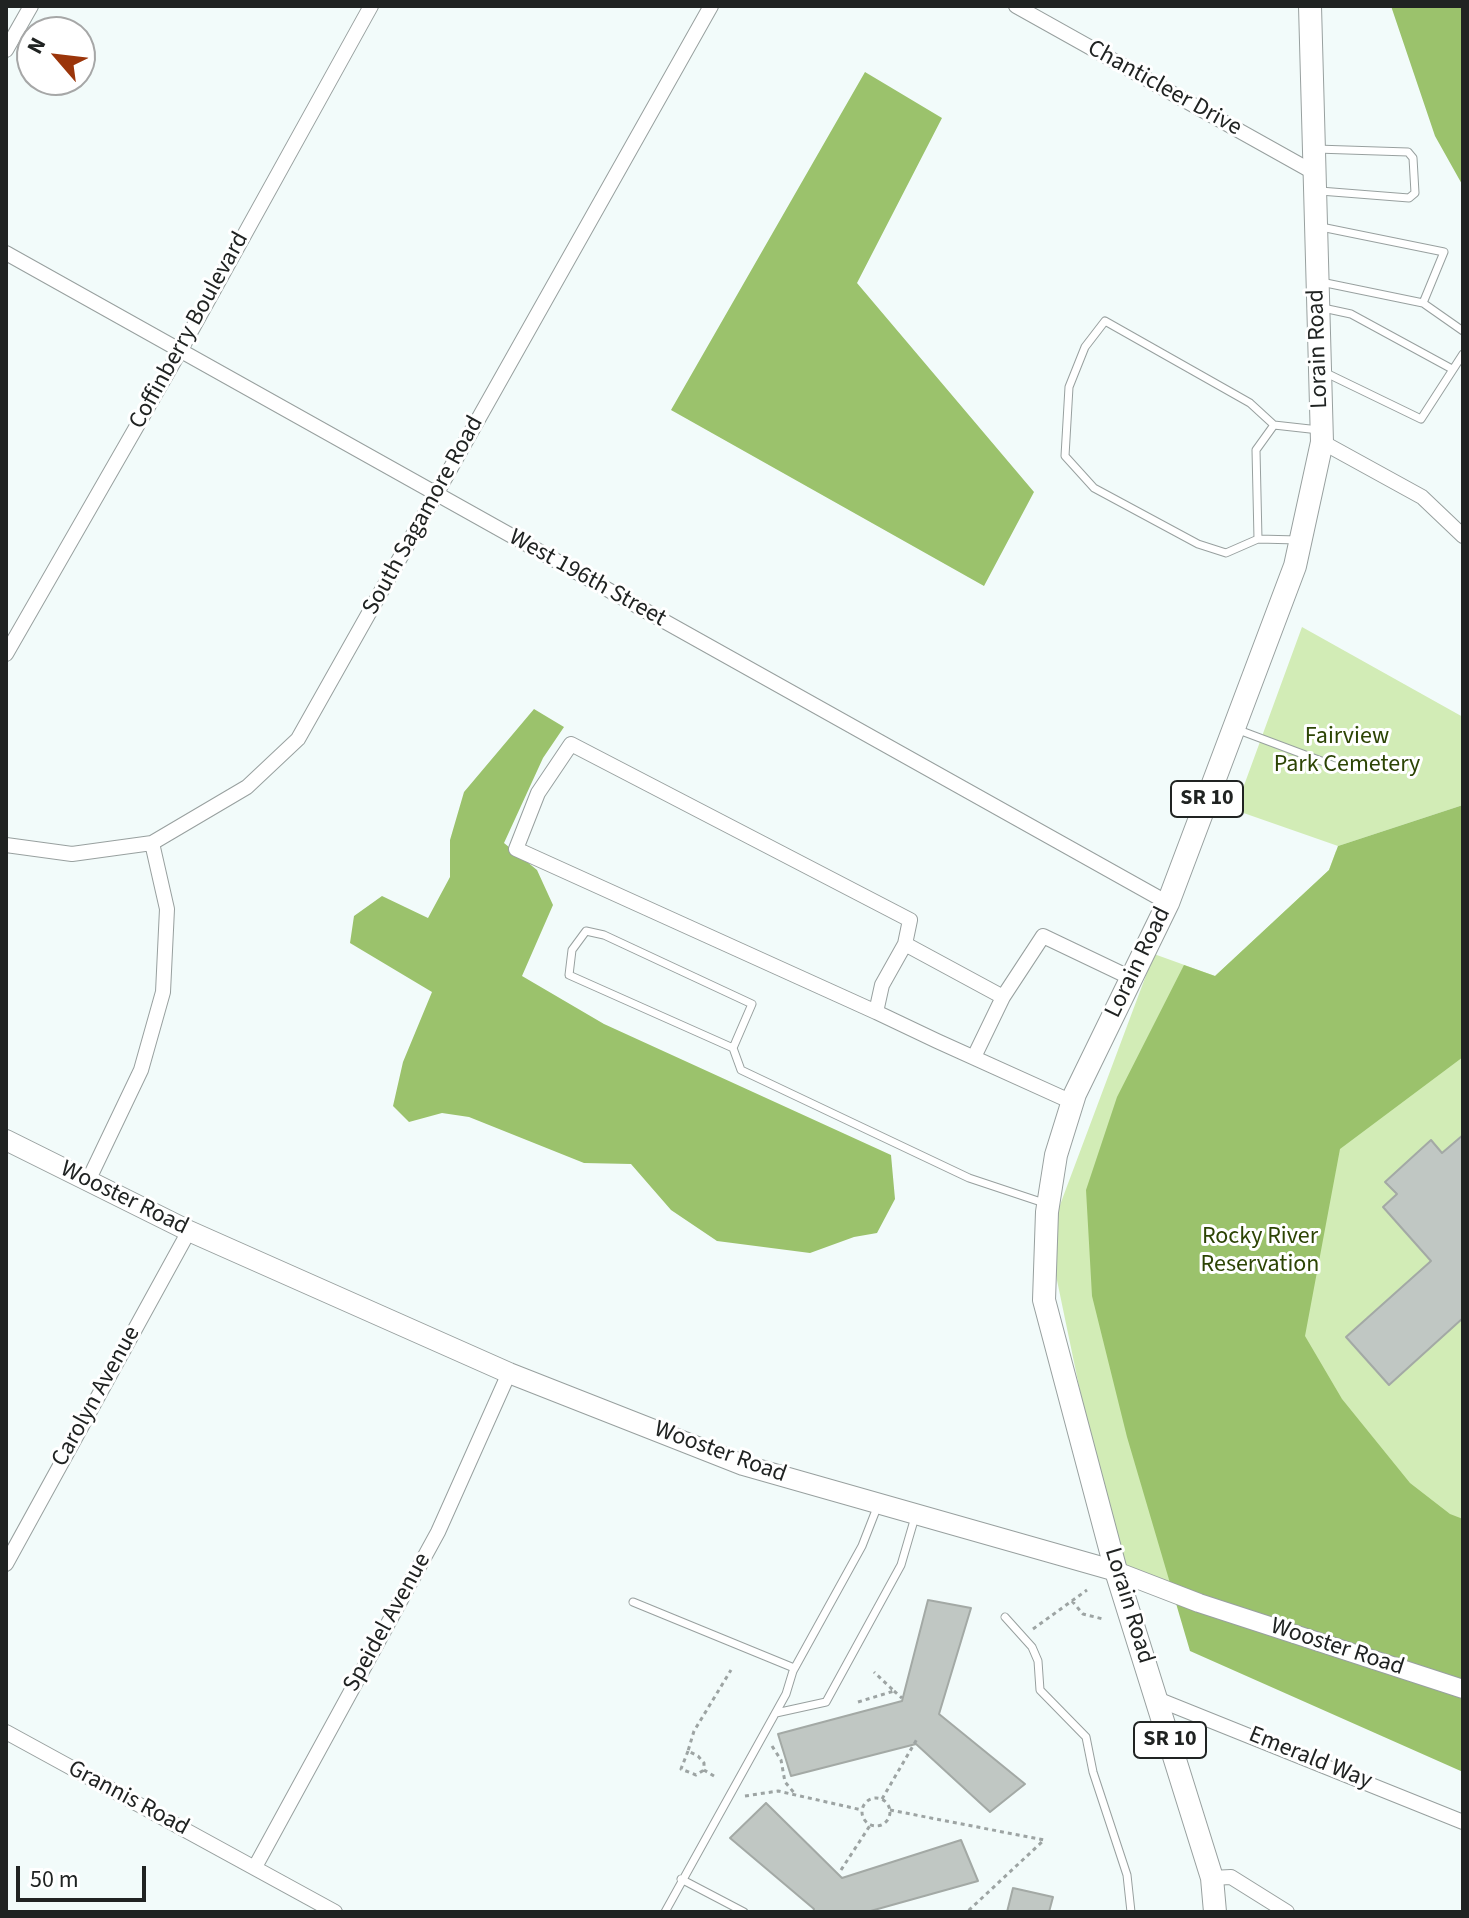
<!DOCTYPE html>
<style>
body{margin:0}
#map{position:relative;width:1469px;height:1918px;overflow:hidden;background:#f2fbfa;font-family:"Source Sans 3",sans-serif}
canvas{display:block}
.frame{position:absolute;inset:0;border:8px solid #202322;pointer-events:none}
.north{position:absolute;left:16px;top:16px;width:80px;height:80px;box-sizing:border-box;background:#fff;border:2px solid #a6a7a7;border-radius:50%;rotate:298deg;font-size:22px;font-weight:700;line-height:32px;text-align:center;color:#202322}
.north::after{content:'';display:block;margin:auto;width:28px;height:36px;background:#9b350a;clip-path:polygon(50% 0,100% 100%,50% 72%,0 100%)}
.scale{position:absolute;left:16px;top:1866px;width:130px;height:36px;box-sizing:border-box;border:4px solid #202322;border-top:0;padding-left:10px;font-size:24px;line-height:28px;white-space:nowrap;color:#202322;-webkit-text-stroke:6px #fff;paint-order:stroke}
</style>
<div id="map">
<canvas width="1469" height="1918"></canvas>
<div class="frame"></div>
<div class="north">N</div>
<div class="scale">50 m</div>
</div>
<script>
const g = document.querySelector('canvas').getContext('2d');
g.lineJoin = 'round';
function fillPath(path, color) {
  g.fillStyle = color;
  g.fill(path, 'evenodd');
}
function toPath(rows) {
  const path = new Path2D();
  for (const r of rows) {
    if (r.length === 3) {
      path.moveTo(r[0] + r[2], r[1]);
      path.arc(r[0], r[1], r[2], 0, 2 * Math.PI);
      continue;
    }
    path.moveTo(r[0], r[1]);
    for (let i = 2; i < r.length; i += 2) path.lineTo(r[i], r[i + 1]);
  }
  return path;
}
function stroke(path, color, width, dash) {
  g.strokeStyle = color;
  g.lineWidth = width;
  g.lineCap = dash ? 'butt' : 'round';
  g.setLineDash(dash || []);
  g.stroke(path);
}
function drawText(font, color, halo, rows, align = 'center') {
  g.font = font + ' "Source Sans 3",sans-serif';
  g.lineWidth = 6;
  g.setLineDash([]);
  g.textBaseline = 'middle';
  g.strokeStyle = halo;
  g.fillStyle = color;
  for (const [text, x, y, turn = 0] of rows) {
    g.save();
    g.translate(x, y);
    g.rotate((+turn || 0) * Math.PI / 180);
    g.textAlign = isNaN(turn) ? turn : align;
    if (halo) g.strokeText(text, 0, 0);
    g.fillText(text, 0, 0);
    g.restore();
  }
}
fillPath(toPath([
 [1302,627,1463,717,1463,805,1338,846,1235,810],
 [1463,811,1463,1682,1117,1569,1048,1237,1154,954,1215,976,1329,870,1336,851]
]), '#d2ecb6');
fillPath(toPath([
 [1391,6,1463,6,1463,186,1435,136],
 [865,72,942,118,857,283,1034,492,984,586,671,410],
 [534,709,564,727,543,758,504,843,537,870,553,905,522,976,604,1024,891,1155,895,1199,877,1233,854,1237,810,1253,717,1241,671,1210,631,1164,584,1163,469,1117,442,1113,409,1122,393,1106,403,1062,432,992,350,943,354,916,382,896,428,918,450,877,450,840,464,792],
 [1463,805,1463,1057,1340,1149,1305,1336,1342,1399,1410,1483,1450,1514,1463,1519,1463,1772,1190,1651,1127,1437,1092,1296,1086,1190,1117,1097,1184,965,1215,976,1329,870,1338,846]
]), '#9bc26c');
const building = toPath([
 [1463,1135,1463,1318,1389,1385,1346,1337,1431,1261,1383,1207,1397,1194,1385,1182,1431,1140,1442,1153,1463,1135],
 [928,1600,971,1608,939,1714,1025,1784,990,1812,916,1744,791,1776,778,1734,902,1701,928,1600],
 [766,1803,842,1878,961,1840,978,1881,867,1912,813,1912,814,1909,730,1838,766,1803],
 [1013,1888,1053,1897,1049,1912,1007,1912,1013,1888]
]);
fillPath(building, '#c0c7c3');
stroke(building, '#a3a9a5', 2);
const service = toPath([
 [1316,149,1408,152,1413,158,1415,193,1409,198,1320,191],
 [1321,227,1444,252,1423,303,1321,282],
 [1423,303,1463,331],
 [1323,308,1351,314,1452,369],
 [1326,373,1421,419,1463,354],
 [1258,539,1256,450,1274,425],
 [1298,540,1258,539,1226,553,1198,544,1094,488,1065,456,1069,387,1085,347,1105,321,1250,403,1274,425,1319,430],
 [1236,729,1340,768],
 [733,1048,752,1004,604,935,586,931,572,950,569,975,733,1048,741,1070,969,1178,1047,1204],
 [633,1602,794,1668],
 [1005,1617,1032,1647,1038,1661,1040,1690,1086,1737,1093,1772,1127,1875,1131,1912],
 [776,1713,826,1702,901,1565,915,1517],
 [681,1879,744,1912],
 [665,1912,786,1694,793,1671,862,1546,878,1505]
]);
const minor = toPath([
 [1016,6,1313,172],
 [6,50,31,6],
 [6,253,1168,903],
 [1322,442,1422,497,1463,536],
 [6,654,180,351,371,6],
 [6,845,72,854,152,843,247,787,298,739,711,6],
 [1003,997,1043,936,1131,978],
 [876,1012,516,849,538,793,571,744,910,920,905,944],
 [974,1057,1003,997,905,944,882,985,876,1012,937,1041,1072,1102],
 [88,1181,141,1070,163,992,167,909,152,843],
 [6,1564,189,1231],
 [1157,1699,1463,1822],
 [6,1732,335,1912],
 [255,1867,438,1532,509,1373],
 [1212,1878,1231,1877,1287,1912]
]);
const tertiary = toPath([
 [1116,1571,1199,1603,1463,1689]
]);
const secondary = toPath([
 [6,1140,189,1231,509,1373,743,1465,1116,1571]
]);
const primary = toPath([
 [1215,1912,1212,1878,1116,1571,1044,1300,1047,1212,1056,1155,1075,1094,1168,903,1295,566,1322,442,1310,6]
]);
stroke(service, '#98a09f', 9);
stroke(minor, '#98a09f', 16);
stroke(tertiary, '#98a09f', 20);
stroke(secondary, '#98a09f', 22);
stroke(primary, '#98a09f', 24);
stroke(toPath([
 [1072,1601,1083,1614,1103,1619],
 [1033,1629,1087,1590],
 [894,1691,902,1698],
 [858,1702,894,1691,874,1672],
 [772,1746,781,1760,785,1782,796,1795],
 [688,1751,681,1769,696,1775,704,1770],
 [714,1776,704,1770,704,1763,698,1756,688,1751,694,1731,731,1670],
 [745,1796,778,1791,862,1810],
 [876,1812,14],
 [882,1799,917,1739],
 [890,1810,1044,1840,967,1912],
 [841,1870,871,1824]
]), '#9da4a3', 3, [4, 4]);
stroke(service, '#fff', 7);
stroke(minor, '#fff', 14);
stroke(tertiary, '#fff', 18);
stroke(secondary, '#fff', 20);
stroke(primary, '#fff', 22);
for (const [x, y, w] of [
 [1207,799,72],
 [1170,1740,72]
]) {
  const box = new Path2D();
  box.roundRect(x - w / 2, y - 18, w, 36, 6);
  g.fillStyle = '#fff';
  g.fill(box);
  stroke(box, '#202322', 2);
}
drawText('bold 22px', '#202322', null, [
 ["SR 10",1207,799],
 ["SR 10",1170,1740]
]);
drawText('24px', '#202322', '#fff', [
 ["Chanticleer Drive",1164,89,29],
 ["Coffinberry Boulevard",190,331,-61],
 ["Lorain Road",1319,349,-92],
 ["South Sagamore Road",424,516,-61],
 ["West 196th Street",587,579,29],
 ["Lorain Road",1139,963,-64],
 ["Wooster Road",124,1199,26],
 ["Carolyn Avenue",97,1397,-61],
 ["Wooster Road",720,1453,20],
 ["Lorain Road",1128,1606,73],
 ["Speidel Avenue",388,1623,-61],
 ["Wooster Road",1337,1648,18],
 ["Emerald Way",1310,1759,22],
 ["Grannis Road",128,1799,28]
]);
drawText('24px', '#2c4404', '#fff', [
 ["Fairview",1347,738],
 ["Park Cemetery",1347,766],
 ["Rocky River",1260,1238],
 ["Reservation",1260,1266]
]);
</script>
